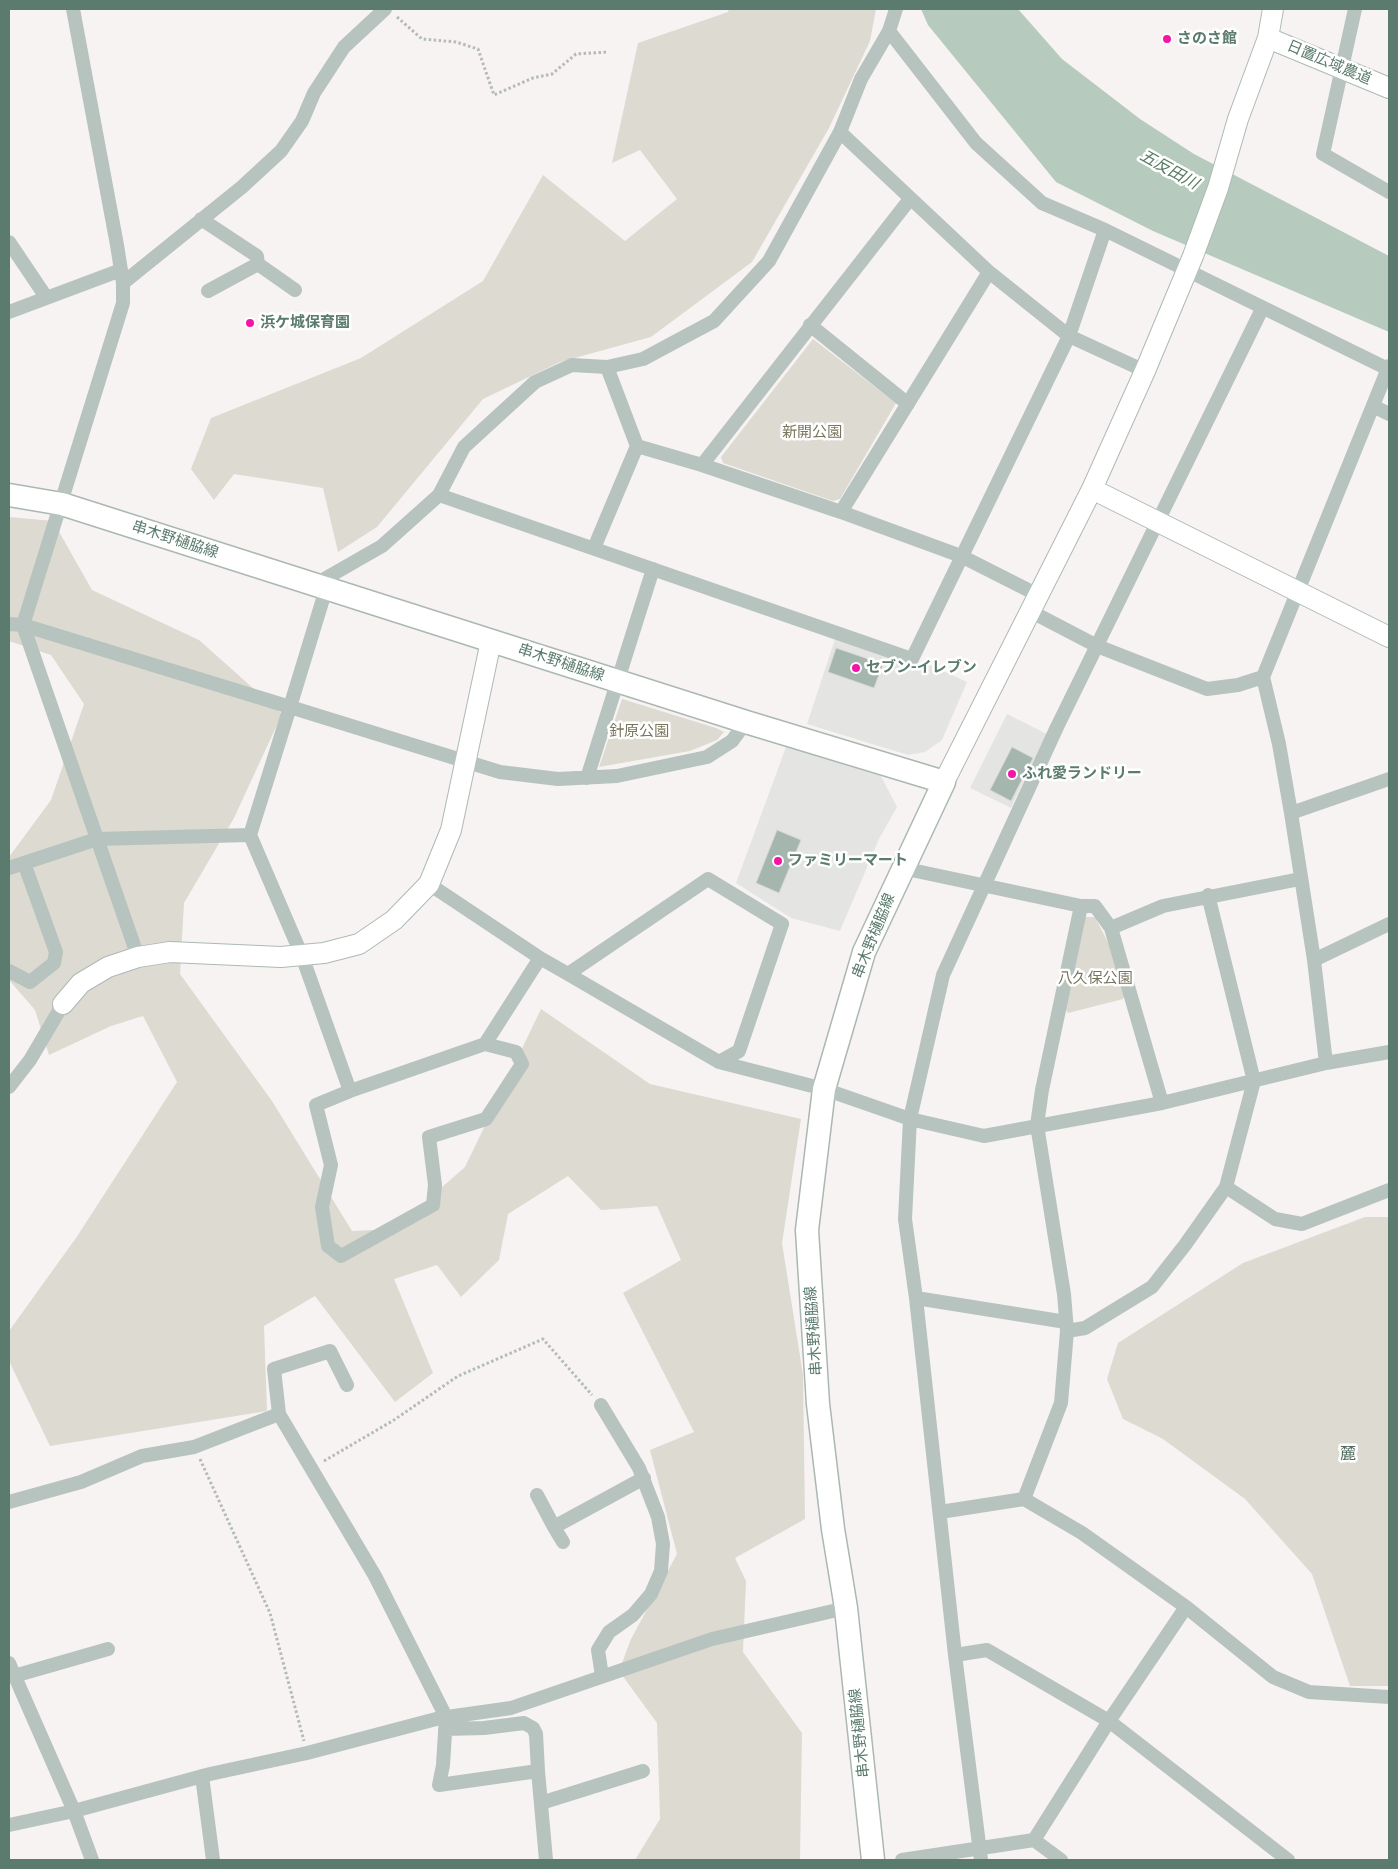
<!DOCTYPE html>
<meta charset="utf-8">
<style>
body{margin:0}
#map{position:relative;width:1398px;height:1869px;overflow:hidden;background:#f7f3f3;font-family:"Fira Sans Condensed",sans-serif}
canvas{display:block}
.frame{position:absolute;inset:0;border:10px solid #5a7b6d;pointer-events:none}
</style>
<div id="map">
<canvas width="1398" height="1869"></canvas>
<div class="frame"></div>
</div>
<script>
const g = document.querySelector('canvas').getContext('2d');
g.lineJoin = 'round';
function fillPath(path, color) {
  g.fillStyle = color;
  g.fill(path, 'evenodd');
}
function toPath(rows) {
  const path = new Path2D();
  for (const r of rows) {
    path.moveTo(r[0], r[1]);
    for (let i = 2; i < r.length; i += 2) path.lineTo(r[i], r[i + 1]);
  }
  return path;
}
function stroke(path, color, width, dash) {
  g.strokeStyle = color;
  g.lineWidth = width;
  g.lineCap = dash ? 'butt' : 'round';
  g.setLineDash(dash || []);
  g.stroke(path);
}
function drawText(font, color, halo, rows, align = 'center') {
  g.font = font + ' "Fira Sans Condensed","Noto Sans JP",sans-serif';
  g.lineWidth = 5;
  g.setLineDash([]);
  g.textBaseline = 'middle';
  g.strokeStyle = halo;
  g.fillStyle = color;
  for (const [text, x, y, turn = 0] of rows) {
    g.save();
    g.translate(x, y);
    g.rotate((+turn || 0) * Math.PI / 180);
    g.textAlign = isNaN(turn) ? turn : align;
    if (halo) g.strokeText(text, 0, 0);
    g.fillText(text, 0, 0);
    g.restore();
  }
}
fillPath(toPath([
 [835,639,917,669,922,661,967,682,942,740,925,752,908,755,807,724],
 [1007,714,1047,734,1011,808,970,788],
 [786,747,881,776,897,807,879,839,840,931,791,918,736,883]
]), '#e4e5e3');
fillPath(toPath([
 [729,9,876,9,870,41,829,128,752,262,651,337,560,362,483,399,377,527,338,552,323,488,234,474,214,500,191,469,211,418,361,358,483,281,543,175,625,241,677,199,640,150,612,163,638,43,728,12],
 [813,339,896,403,840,499,833,501,723,463,721,457],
 [9,517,53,521,92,590,199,640,282,714,234,818,184,903,180,974,272,1101,352,1231,394,1229,465,1167,541,1009,650,1084,801,1119,782,1243,803,1375,805,1519,735,1558,746,1581,743,1652,802,1733,800,1860,635,1860,660,1819,657,1723,619,1671,631,1639,677,1554,650,1450,694,1432,623,1293,681,1260,657,1206,601,1210,568,1176,508,1214,499,1260,461,1297,437,1265,394,1279,433,1373,395,1402,315,1296,264,1326,267,1411,50,1446,9,1361,9,1331,76,1238,177,1082,143,1016,111,1026,49,1055,35,1010,9,980,9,857,51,800,84,704,51,655,9,641],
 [622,699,716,728,724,732,717,740,690,751,599,767],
 [1083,917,1095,917,1116,958,1125,994,1123,999,1068,1013,1064,1007],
 [1365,1217,1389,1217,1389,1686,1350,1686,1312,1574,1245,1499,1163,1439,1123,1419,1107,1379,1118,1343,1243,1263]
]), '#dcdad1');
fillPath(toPath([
 [921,9,1018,9,1062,59,1140,119,1194,154,1389,256,1389,332,1153,231,1056,182,928,25]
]), '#b6cabd');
const building = toPath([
 [836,648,883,664,874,688,828,672,836,648],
 [1012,747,1033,758,1011,801,990,790,1012,747],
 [777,830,801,840,779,893,756,883,777,830]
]);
fillPath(building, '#a5b6ae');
stroke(building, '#d8d6d5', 1);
const secondary = toPath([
 [1268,38,1389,88],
 [1092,489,1389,637],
 [944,782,1092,489,1145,371,1193,256,1218,188,1238,119,1268,38,1273,9],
 [63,1004,81,983,108,967,138,957,170,952,281,957,324,953,359,944,394,920,429,884,451,830,491,641]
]);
const primary = toPath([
 [9,495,62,504,746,722,944,782,864,952,824,1089,807,1230,818,1404,833,1529,846,1608,873,1860]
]);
stroke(secondary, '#acbab4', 22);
stroke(primary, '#abb8b2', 25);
stroke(toPath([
 [397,17,422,39,456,42,478,49,494,95,533,78,552,74,576,54,608,52],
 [200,1459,270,1613,304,1741],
 [324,1461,394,1420,458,1376,543,1339,592,1395]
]), '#b3bbb8', 3, [2.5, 2.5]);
stroke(toPath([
 [1355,9,1323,154,1389,192],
 [889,31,976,143,1042,203,1105,230,1388,369],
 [840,132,989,272,1069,336,1145,371],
 [201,219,257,256,258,264,208,291],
 [9,242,46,297],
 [258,264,295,290],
 [123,283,242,187,281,151,302,121,314,93,344,47,385,9],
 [9,312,121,270],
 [810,325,908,404],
 [1373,406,1389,414],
 [637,446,702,465,841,512,961,556,1038,595],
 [702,465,910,199],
 [439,495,912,659,1069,336,1105,230],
 [841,512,989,272],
 [594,548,637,446,607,367],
 [314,585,382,546,439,495,464,447,535,382,572,365,607,367,643,359,714,321,769,261,840,132,861,79,889,31,896,9],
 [326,589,290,707,500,772,558,779,617,776,707,757,732,741,746,722],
 [1030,611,1097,646,1207,689,1238,685,1263,677],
 [9,624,23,625,123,303,123,283,117,245,73,9],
 [23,625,290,707,250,835,302,956,350,1091,485,1044,540,958],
 [23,625,138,957],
 [587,778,653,569],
 [1291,813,1389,779],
 [9,868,97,839,250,835],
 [902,868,1081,906,1095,906,1111,928,1162,1103],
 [429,884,540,958,568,974,719,1062,739,1051,782,924,708,879,568,974],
 [1081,906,1042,1090,1037,1125,1064,1294,1067,1331,1061,1403,1024,1499,1082,1533,1186,1607,1273,1677,1309,1692,1389,1697],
 [1111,928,1163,906,1300,879],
 [1314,960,1389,924],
 [9,971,30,982,54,963,56,952,24,863],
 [719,1062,824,1089,910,1119,984,1136,1162,1103,1326,1063,1314,960,1291,813,1279,744,1263,677,1389,366],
 [1326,1063,1389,1052],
 [9,1087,30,1060,63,1004],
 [350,1091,316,1105,331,1165,322,1207,328,1246,341,1256,433,1205,435,1185,429,1137,486,1119,522,1064,516,1052,485,1044],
 [1226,1187,1275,1219,1302,1224,1389,1190],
 [916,1298,955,1655,987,1650,1109,1721,1288,1860],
 [1066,1322,916,1298,905,1219,910,1119,943,975,1057,727,1262,309],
 [1067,1331,1085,1328,1152,1287,1185,1245,1226,1187,1254,1081,1208,895],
 [601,1405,639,1468,658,1517,663,1544,661,1571,651,1594,633,1615,609,1632,598,1650,602,1676],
 [279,1414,274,1369,330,1351,347,1385],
 [537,1495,554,1527,644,1478],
 [9,1502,81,1482,142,1456,194,1447,279,1414,375,1576,446,1717,443,1765,439,1785,538,1771,536,1734,533,1728,524,1723,484,1728,445,1729],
 [940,1512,1024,1499],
 [554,1527,563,1542],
 [955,1655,981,1860],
 [9,1663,74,1811,92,1860],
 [14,1676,108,1649],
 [538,1771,546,1860],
 [202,1776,213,1860],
 [541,1803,643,1771],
 [9,1825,74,1811,210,1774,307,1753,440,1718,511,1708,712,1639,846,1608],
 [1034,1840,1061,1860],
 [902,1860,1034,1840,1109,1721,1186,1607]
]), '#b7c3be', 14);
stroke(secondary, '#fff', 20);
stroke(primary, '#fff', 22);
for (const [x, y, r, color] of [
 [1167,39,5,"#f514a8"],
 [250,323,5,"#f514a8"],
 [856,668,5,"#f514a8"],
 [1012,774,5,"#f514a8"],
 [778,861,5,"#f514a8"]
]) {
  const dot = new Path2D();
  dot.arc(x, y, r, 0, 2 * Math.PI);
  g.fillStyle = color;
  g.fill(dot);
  stroke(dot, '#fff', 2);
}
drawText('bold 15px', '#5a7b6d', '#fff', [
 ["さのさ館",1177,39],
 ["浜ケ城保育園",260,323],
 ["セブン-イレブン",866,668],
 ["ふれ愛ランドリー",1022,774],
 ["ファミリーマート",788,861]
], 'left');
drawText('15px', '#5a7b6d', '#fff', [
 ["日置広域農道",1329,63,23],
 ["串木野樋脇線",175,540,18],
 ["串木野樋脇線",561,663,18],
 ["串木野樋脇線",874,936,-68],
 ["串木野樋脇線",814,1331,-94],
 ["串木野樋脇線",860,1733,-96]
]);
drawText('15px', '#79765e', '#fff', [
 ["新開公園",812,433],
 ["針原公園",639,732],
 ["八久保公園",1095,979]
]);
drawText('italic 16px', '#597c66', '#fff', [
 ["五反田川",1169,170,29]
]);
drawText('16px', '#516b60', '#fff', [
 ["麓",1348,1455]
]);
</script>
